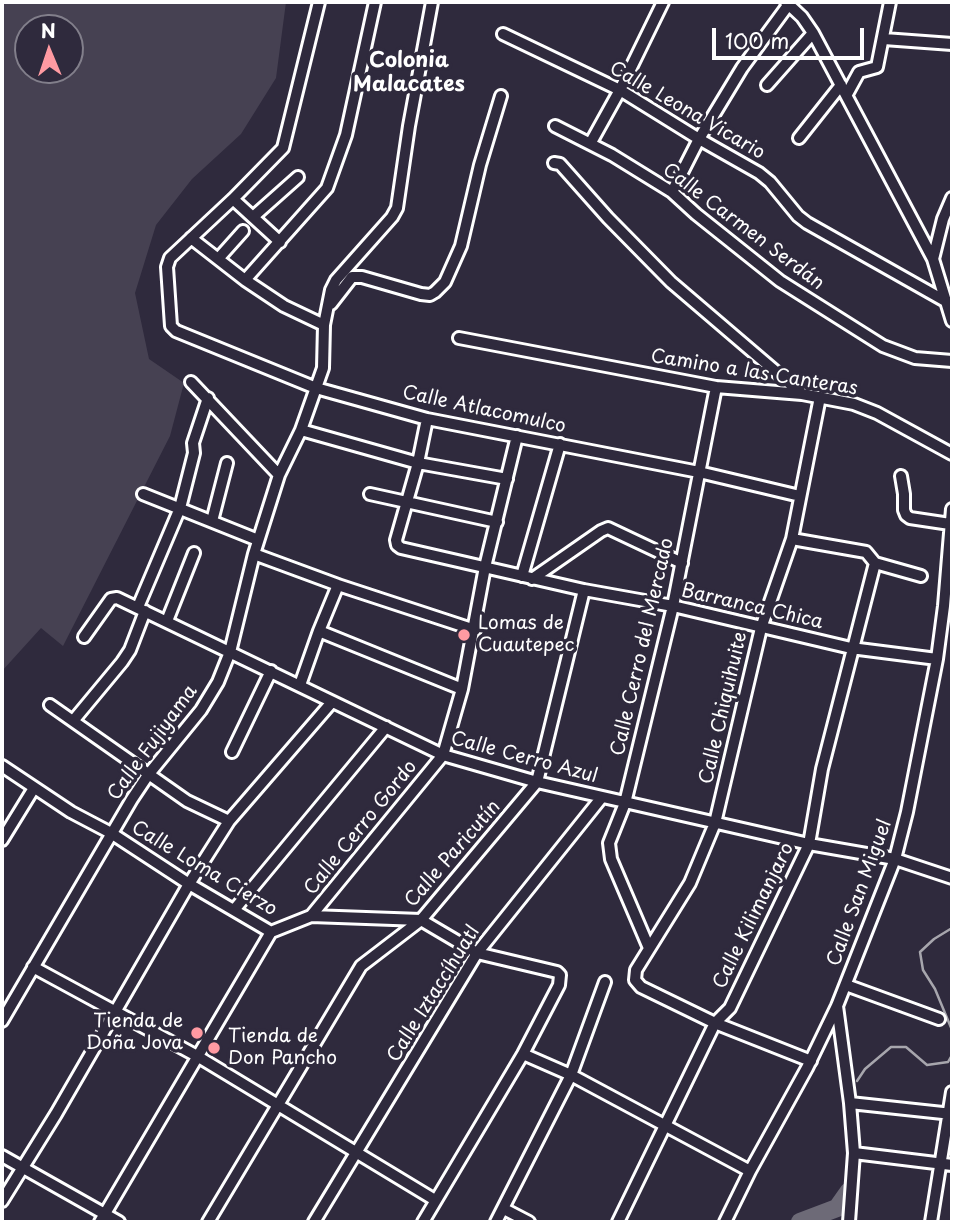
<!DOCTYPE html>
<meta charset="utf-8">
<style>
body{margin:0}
#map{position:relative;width:954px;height:1224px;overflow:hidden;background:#2f2a3d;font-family:"Playpen Sans",sans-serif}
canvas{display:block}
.frame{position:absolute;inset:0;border:4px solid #fff;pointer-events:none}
.north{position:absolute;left:14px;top:14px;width:70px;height:70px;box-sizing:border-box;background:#2f2a3d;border:2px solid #827f8b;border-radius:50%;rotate:358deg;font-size:19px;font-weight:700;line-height:28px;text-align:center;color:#fff}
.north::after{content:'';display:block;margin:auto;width:24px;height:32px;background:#ff9aa2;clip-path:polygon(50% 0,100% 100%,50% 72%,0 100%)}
.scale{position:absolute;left:712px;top:28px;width:152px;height:32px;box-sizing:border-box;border:4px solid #fff;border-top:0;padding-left:9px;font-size:21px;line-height:24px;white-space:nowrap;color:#fff;-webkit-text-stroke:5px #2f2a3d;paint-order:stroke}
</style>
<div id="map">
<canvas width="954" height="1224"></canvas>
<div class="frame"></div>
<div class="north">N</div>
<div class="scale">100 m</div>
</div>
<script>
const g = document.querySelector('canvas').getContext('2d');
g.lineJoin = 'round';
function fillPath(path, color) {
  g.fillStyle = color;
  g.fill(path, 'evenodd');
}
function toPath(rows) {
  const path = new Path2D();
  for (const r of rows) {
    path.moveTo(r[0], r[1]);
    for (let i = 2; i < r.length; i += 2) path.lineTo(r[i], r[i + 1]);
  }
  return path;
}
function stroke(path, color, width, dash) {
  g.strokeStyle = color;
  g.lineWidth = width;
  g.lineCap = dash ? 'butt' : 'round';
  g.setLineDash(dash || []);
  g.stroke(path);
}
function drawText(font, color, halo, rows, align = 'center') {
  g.font = font + ' "Playpen Sans",sans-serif';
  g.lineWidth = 7;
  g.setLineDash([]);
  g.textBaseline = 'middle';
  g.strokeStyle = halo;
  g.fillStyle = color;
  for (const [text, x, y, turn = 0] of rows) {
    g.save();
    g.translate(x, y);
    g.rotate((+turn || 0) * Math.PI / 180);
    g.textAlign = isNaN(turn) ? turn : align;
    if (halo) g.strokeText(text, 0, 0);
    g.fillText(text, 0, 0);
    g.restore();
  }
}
fillPath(toPath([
 [2,2,286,2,276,78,241,134,192,179,156,225,135,293,149,359,184,383,170,436,63,646,41,628,2,671],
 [28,28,70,28,70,70,28,70]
]), '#464152');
stroke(toPath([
 [952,928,934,939,920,952,923,970,935,989,952,1030],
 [857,1081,865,1069,891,1047,906,1047,927,1065,948,1062,952,1055]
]), '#a7a6ad', 2.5);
stroke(toPath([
 [800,1222,837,1208,849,1191]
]), '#6d6a77', 18);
const minor = toPath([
 [319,2,283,148,233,199,170,258,167,267,171,326,176,331,316,388,427,419,699,472,800,496],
 [786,2,802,17,813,33,933,259,952,321],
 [503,34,620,90,699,139,759,173,770,182,798,216,807,223,947,302],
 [884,39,952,44],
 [767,85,813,33],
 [847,94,859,72,877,67,890,2],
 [555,126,612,155,672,192,696,214,780,281,883,346,915,358,952,361],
 [799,138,841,85],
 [590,144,620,90,663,2],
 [554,163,560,164,608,218,671,282,802,394],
 [672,192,699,139,742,68,789,4],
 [233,199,280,242],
 [253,217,298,177],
 [191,238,245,280,284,306,324,325],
 [218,259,243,231],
 [933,259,943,219,952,198],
 [245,280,327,188,346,135,375,2],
 [331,304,352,277,362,277,421,294,430,295,435,292,445,282,461,246,480,165,501,96],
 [459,338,716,387,802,394,854,404,877,413,952,454],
 [191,382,279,475],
 [427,419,418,463,396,540,397,545,401,548,584,590,673,606,851,648,937,659],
 [301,430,418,463,507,479],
 [901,476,904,494,904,510,906,515,910,518,950,524],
 [143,494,258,540],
 [370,494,497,522],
 [212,521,227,463],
 [792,539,866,552,875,563,921,576],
 [254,554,338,585,475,630],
 [522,576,560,444],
 [532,579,601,531,608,528,682,563],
 [138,607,180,508,194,453,193,443,208,398],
 [167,621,194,553],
 [319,631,462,689],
 [84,637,111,599,117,598,443,755,537,782,809,844,895,859,952,878],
 [300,685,319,631,338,585],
 [50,705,187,801,229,821],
 [73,721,122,662,130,650,145,611],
 [232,752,271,671],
 [2,766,71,812,111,833,189,884,271,932,311,916,421,920,477,953,557,972,560,975,559,985,523,1054,423,1222],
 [2,840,34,788],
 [234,910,386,727],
 [311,916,443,755,462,689,485,567,517,436],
 [649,948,611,859,609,843,625,803,673,606,716,387],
 [33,967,197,1056,435,1200],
 [846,985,939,1019],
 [837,1006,850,1103,854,1153,849,1222],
 [2,1021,132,799,148,775,201,710,218,682,230,652,254,554,279,475,301,430,323,368,324,325,331,290,336,280,392,217,397,208,409,126,432,2],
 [523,1054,571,1075,750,1171],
 [811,1061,715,1023,641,987,635,980,636,970,690,883,715,823,761,628,792,539,820,397],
 [850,1103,952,1114],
 [854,1153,952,1165],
 [2,1156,119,1222],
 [2,1201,56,1114,189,884,229,821,332,702],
 [504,1209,529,1222],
 [100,1222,271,932],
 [208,1222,361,966,421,920,537,782,584,590],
 [314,1222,477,953,602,797],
 [496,1222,571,1075,605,982],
 [618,1222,715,1023,730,1008,809,844,822,769,875,563],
 [725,1222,750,1171,807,1068,837,1006,895,859,907,812,937,659,944,606,952,509],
 [931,1222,952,1092]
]);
stroke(minor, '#fff', 16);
stroke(minor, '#2f2a3d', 10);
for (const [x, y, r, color] of [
 [464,635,7,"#ff9aa2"],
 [197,1033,7,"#ff9aa2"],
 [214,1048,7,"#ff9aa2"]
]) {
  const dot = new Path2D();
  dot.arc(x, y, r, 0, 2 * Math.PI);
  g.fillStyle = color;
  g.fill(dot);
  stroke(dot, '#2f2a3d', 2.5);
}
drawText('19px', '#fff', '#2f2a3d', [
 ["Calle Leona Vicario",687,111,30],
 ["Calle Carmen Serdán",743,227,37],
 ["Camino a las Canteras",754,373,9],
 ["Calle Atlacomulco",484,410,12],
 ["Barranca Chica",752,607,13],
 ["Calle Cerro del Mercado",643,647,-77],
 ["Calle Chiquihuite",724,708,-77],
 ["Calle Fujiyama",153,743,-54],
 ["Calle Cerro Azul",524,758,15],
 ["Calle Cerro Gordo",361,828,-51],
 ["Calle Paricutín",453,854,-49],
 ["Calle Loma Cierzo",204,869,31],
 ["Calle San Miguel",860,893,-70],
 ["Calle Kilimanjaro",754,916,-64],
 ["Calle Iztaccíhuatl",434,994,-58]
]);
drawText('19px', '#fff', '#2f2a3d', [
 ["Lomas de",478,624],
 ["Cuautepec",478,646],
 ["Tienda de",183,1022,"right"],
 ["Doña Jova",183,1044,"right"],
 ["Tienda de",228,1037],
 ["Don Pancho",228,1059]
], 'left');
drawText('bold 21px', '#fff', '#2f2a3d', [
 ["Colonia",409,61],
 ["Malacates",409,85]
]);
</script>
